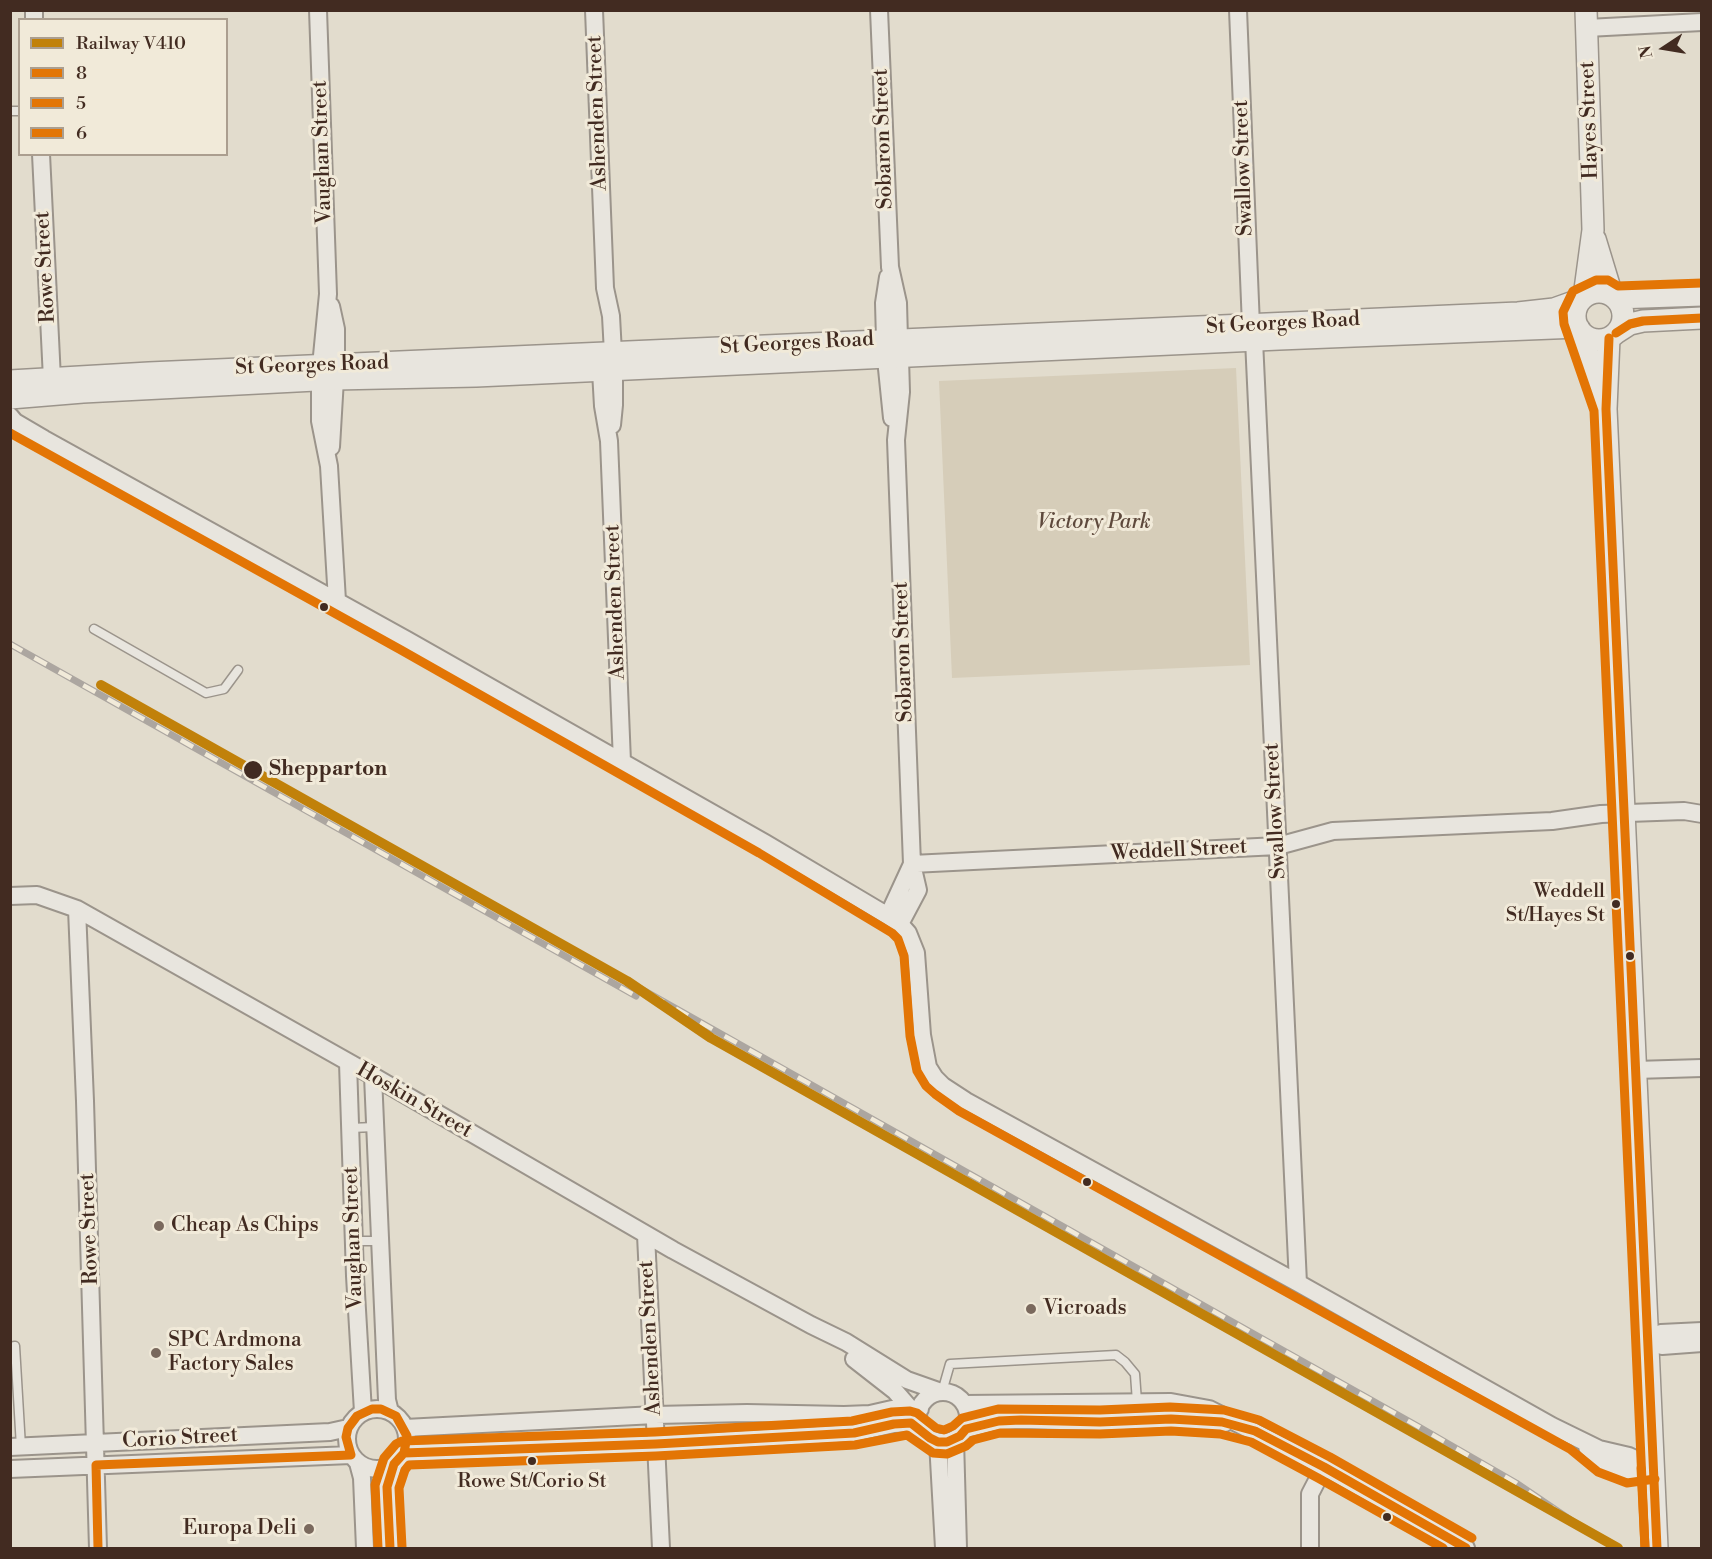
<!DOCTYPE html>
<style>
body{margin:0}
#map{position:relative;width:1712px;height:1559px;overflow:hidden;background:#e2dccd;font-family:"Libre Bodoni",serif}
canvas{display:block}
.frame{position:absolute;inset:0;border:12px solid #422b21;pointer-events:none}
.legend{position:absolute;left:18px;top:18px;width:210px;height:138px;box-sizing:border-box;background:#f1ead9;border:2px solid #ab9e8f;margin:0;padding:8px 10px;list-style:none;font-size:18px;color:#422b21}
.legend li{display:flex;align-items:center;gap:12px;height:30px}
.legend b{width:30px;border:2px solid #ab9e8f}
.north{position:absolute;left:1634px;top:18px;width:60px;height:60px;-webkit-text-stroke:4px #f1ead9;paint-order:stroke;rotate:258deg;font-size:16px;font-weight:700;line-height:24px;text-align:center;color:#422b21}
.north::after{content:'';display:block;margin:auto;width:21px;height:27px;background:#422b21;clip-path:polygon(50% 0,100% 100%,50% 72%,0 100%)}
</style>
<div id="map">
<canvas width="1712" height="1559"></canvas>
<div class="frame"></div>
<ul class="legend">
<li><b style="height:8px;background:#c1810a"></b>Railway V410</li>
<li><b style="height:8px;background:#e37505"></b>8</li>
<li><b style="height:8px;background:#e37505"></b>5</li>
<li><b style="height:8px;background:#e37505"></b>6</li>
</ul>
<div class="north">N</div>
</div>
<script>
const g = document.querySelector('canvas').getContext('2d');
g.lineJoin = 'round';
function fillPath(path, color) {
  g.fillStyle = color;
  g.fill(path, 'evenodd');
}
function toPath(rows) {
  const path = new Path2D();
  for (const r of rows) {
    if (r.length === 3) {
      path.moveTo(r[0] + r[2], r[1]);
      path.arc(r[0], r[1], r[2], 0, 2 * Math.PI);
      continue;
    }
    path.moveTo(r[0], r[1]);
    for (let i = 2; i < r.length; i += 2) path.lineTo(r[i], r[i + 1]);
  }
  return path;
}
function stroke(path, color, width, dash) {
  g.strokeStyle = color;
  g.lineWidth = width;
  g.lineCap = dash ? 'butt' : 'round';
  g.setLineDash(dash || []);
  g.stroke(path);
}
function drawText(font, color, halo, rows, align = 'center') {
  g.font = font + ' "Libre Bodoni",serif';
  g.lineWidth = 6;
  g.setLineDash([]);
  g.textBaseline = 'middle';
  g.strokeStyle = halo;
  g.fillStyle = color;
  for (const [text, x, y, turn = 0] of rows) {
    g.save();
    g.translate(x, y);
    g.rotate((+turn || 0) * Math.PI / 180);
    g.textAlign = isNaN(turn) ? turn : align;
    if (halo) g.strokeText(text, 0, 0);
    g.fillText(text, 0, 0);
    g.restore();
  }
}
fillPath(toPath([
 [1236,368,1250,665,952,678,939,381]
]), '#d6cdb9');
const service = toPath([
 [10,111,20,111],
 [94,629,206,693,224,689,238,670],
 [350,1128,375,1127],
 [354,1241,380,1241],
 [10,1347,15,1346,21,1447],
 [942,1392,950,1364,1116,1355,1125,1362,1135,1374,1137,1402]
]);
const minor = toPath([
 [34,10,34,20],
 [318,10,328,294,321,366],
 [594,10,605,288,611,316,613,353],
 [879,10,890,267,898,303,899,339],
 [1238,10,1251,326],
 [1587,28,1702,22],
 [41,154,52,379],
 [331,306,336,329,336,365],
 [885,340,884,303,888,277],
 [1254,340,1298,1283],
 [900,358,901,392,896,440,912,864,918,890,900,924],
 [886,359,892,418],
 [601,371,603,406,609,441,622,762],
 [320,380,320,421,329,466,337,601],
 [10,416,15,422,44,439,407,640,765,843,888,916,900,924,908,933,916,953,922,1035,928,1067,935,1078,943,1086,966,1101,1298,1283,1552,1426,1599,1449,1629,1456,1653,1467],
 [612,425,614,405,614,370],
 [331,447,335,379],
 [912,864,1278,846,1333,831,1552,821,1601,814,1684,811,1702,814],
 [10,896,37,895,77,909,373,1076,673,1250,811,1325,846,1342,907,1380,941,1392],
 [77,909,85,1101,98,1548],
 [888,916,912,864],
 [348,1063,355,1276,363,1412],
 [1635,1070,1702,1068],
 [373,1076,387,1400,390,1412],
 [646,1235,661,1548],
 [1647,1339,1661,1333,1702,1331],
 [1647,1339,1662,1346,1702,1343],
 [854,1359,895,1391,915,1414],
 [943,1417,25],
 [964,1404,1171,1402,1209,1409,1324,1467,1466,1548],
 [377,1439,30],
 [405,1428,655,1415,747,1413,844,1415,870,1414,892,1409,920,1409],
 [966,1429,999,1421,1021,1420,1100,1422,1171,1419,1225,1423],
 [955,1439,958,1548],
 [938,1442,944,1548],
 [10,1447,330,1432,348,1428],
 [1587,1447,1604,1462,1629,1471,1653,1467],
 [404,1453,656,1444,854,1433,894,1424,911,1423,925,1435],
 [358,1463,362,1478,365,1548],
 [10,1469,351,1455],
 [390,1548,387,1487,394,1464],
 [1310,1548,1310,1494,1324,1467]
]);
const tertiary = toPath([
 [1595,239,1612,295],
 [1599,316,24],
 [1584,297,1593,230,1586,10],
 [1615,298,1702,295],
 [1580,330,1602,397],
 [1616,333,1630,324,1643,321,1702,318],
 [1609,338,1606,409,1657,1548],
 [10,381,149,373,1518,313,1554,309,1582,299],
 [10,398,83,392,335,379,476,376,1279,339,1578,327]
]);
stroke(service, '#9b948b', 11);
stroke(minor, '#9b948b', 20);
stroke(tertiary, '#9b948b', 24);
stroke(service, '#e8e5de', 8);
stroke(minor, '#e8e5de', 16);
stroke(tertiary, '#e8e5de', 21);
const rail = toPath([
 [10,644,636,996],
 [627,981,1419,1427,1516,1483,1572,1521]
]);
stroke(rail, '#aca6a0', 7);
stroke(rail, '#f1ead9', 4.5, [14]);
stroke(toPath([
 [1616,333,1630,324,1643,321,1702,318],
 [1609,338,1606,409,1657,1548],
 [966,1429,999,1421,1021,1420,1100,1422,1171,1419,1222,1422,1255,1431,1324,1467,1466,1548],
 [404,1453,656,1444,854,1433,894,1424,911,1423,930,1438,938,1442,947,1442,960,1436,966,1429],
 [98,1548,96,1465,351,1455,346,1437,348,1428,357,1416,372,1409,381,1409,396,1416,407,1436,404,1453,394,1464,387,1487,390,1548]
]), '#e37505', 9);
stroke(toPath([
 [10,433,401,650,759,853,892,933,898,939,904,956,910,1036,917,1071,926,1086,935,1094,959,1111,1570,1449,1598,1472,1627,1483,1655,1479],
 [1641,1468,1645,1548],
 [402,1547,399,1488,405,1470,409,1465,656,1456,855,1445,907,1435,933,1453,947,1454,966,1446,973,1440,1000,1433,1100,1434,1171,1431,1220,1434,1251,1442,1318,1478,1443,1548]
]), '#e37505', 9);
stroke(toPath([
 [378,1548,375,1485,384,1458,396,1444,402,1441,655,1432,852,1421,892,1412,910,1411,917,1413,936,1428,944,1430,953,1426,962,1418,998,1409,1100,1410,1170,1407,1224,1410,1259,1420,1330,1457,1472,1538],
 [1645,1548,1594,411,1564,324,1563,312,1573,291,1596,280,1608,280,1618,286,1702,283]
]), '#e37505', 9);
stroke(toPath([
 [101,685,627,981,711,1038,1618,1548]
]), '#c1810a', 10);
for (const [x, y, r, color] of [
 [324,607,5,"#422b21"],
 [253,770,10,"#422b21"],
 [1616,904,5,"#422b21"],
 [1630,956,5,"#422b21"],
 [1087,1182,5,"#422b21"],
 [159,1226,6,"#7a695d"],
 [1031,1309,6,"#7a695d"],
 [156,1353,6,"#7a695d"],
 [532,1461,5,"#422b21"],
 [1387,1517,5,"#422b21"],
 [309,1529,6,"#7a695d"]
]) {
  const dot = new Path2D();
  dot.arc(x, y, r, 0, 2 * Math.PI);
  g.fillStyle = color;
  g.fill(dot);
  stroke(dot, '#f1ead9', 2);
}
drawText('20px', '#422b21', '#f1ead9', [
 ["Weddell",1605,892],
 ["St/Hayes St",1605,916],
 ["Rowe St/Corio St",532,1482,"center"]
], 'right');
drawText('21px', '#422b21', '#f1ead9', [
 ["Ashenden Street",598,113,-92],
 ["Hayes Street",1590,120,-92],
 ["Sobaron Street",884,139,-92],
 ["Vaughan Street",323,152,-92],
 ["Swallow Street",1244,168,-92],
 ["Rowe Street",46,267,-93],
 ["St Georges Road",1283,324,-3],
 ["St Georges Road",797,344,-3],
 ["St Georges Road",312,366,-2],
 ["Ashenden Street",616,602,-92],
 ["Sobaron Street",904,652,-92],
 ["Swallow Street",1276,811,-93],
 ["Weddell Street",1179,851,-3],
 ["Hoskin Street",414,1101,30],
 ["Rowe Street",90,1229,-92],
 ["Vaughan Street",354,1238,-92],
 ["Ashenden Street",651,1338,-93],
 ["Corio Street",180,1439,-3]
]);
drawText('italic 21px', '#5e493c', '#f1ead9', [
 ["Victory Park",1094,523]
]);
drawText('bold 21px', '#422b21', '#f1ead9', [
 ["Shepparton",269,770]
], 'left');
drawText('21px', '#422b21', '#f1ead9', [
 ["Cheap As Chips",171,1226],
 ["Vicroads",1043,1309],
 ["SPC Ardmona",168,1341],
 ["Factory Sales",168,1365],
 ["Europa Deli",297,1529,"right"]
], 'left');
</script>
